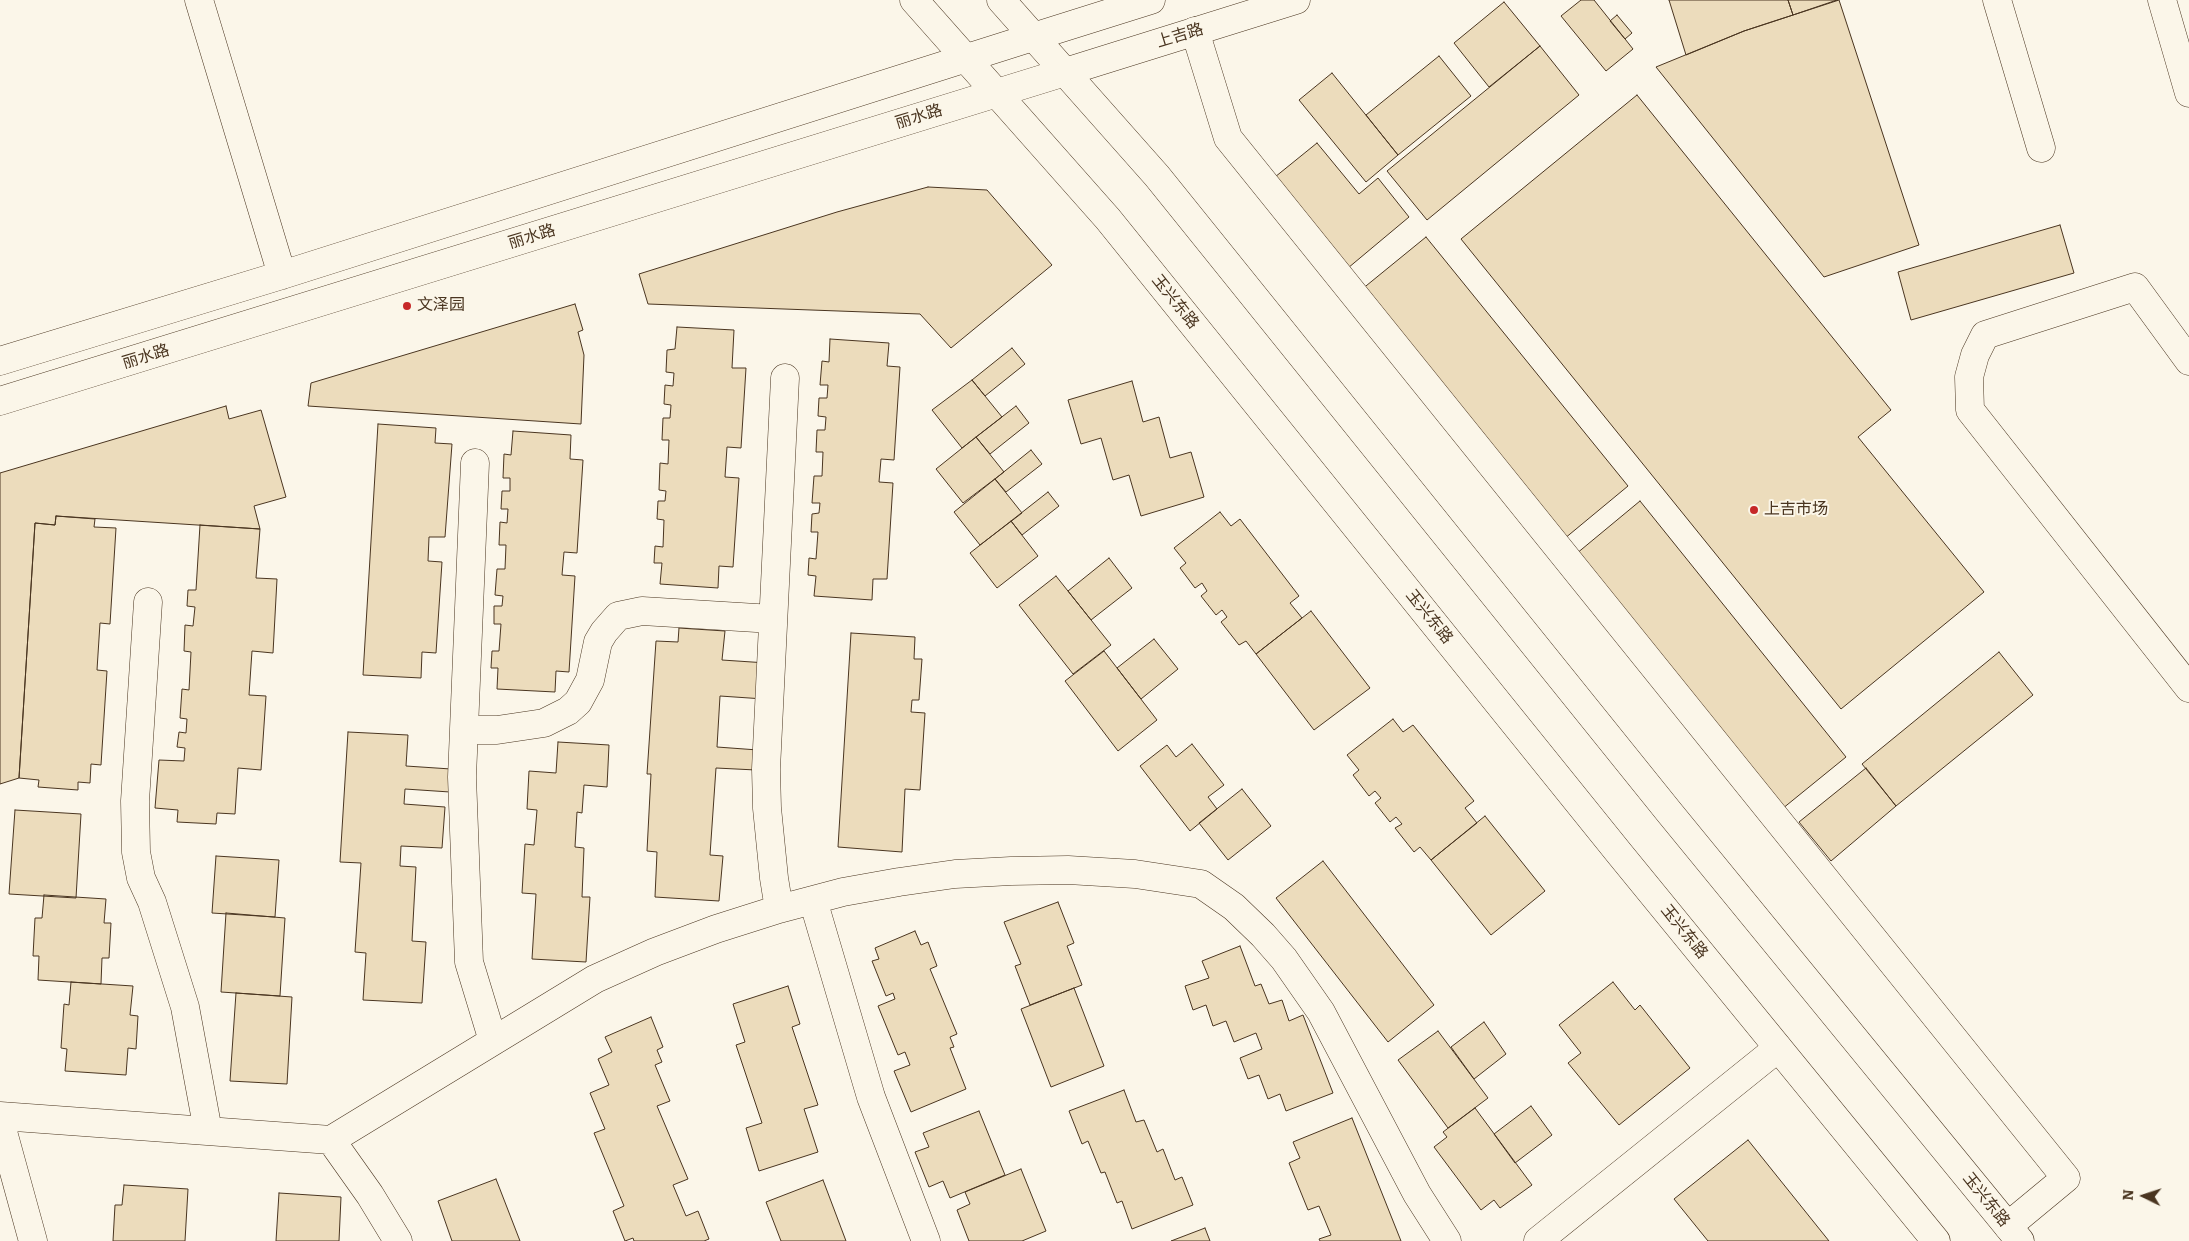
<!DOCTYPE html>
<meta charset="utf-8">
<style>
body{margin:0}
#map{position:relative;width:2189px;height:1241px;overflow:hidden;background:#fbf6e9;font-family:Bitter,serif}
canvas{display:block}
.north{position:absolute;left:2119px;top:1171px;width:50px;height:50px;-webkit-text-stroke:4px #fbf6e9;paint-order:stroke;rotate:274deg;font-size:14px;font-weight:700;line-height:20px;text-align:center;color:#4a3520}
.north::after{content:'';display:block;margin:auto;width:18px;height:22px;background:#4a3520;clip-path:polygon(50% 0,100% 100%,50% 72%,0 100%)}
</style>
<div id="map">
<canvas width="2189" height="1241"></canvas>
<div class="north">N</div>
</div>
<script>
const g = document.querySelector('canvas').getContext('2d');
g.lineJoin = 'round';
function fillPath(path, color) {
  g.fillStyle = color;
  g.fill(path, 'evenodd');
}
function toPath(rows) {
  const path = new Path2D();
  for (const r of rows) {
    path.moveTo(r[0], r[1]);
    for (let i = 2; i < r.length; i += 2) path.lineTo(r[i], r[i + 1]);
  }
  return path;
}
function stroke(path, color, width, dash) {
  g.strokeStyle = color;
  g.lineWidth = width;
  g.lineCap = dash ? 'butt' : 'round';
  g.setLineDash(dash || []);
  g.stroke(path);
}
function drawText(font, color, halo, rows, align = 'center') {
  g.font = font + ' Bitter,"Noto Sans SC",serif';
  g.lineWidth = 4;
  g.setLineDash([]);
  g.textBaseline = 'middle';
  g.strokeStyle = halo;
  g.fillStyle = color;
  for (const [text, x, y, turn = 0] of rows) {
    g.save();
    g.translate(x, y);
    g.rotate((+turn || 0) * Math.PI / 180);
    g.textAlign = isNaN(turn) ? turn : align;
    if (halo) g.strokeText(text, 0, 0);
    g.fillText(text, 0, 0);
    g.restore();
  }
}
const building = toPath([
 [1581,0,1594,0,1633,49,1606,71,1561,16,1581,0],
 [1669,0,1788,0,1793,15,1744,31,1686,55,1669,0],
 [1788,0,1837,0,1793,15,1788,0],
 [1839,0,1919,245,1824,277,1656,67,1744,31,1839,0],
 [1504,2,1540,46,1489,87,1454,43,1504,2],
 [1617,15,1632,33,1625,39,1610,21,1617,15],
 [1540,46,1579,95,1427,220,1387,171,1540,46],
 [1439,56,1471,96,1398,155,1366,115,1439,56],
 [1332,73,1398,155,1366,182,1299,100,1332,73],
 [1637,95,1891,410,1858,437,1984,592,1841,709,1461,239,1637,95],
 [1317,143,1359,194,1378,178,1409,217,1348,268,1275,177,1317,143],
 [928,187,987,190,1052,265,951,348,920,314,648,304,639,274,837,212,928,187],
 [2060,225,2074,273,1911,320,1898,272,2060,225],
 [1426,237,1628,486,1564,539,1361,290,1426,237],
 [575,304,583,330,578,332,584,355,581,424,308,406,311,383,575,304],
 [677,327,734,330,732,368,746,368,741,448,727,447,725,477,739,478,733,567,719,566,718,588,660,584,662,563,654,563,655,546,663,547,664,520,657,519,658,501,665,501,666,491,659,490,660,463,668,464,669,440,662,440,663,418,670,418,671,405,664,404,665,385,673,386,674,373,666,372,667,350,675,349,677,327],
 [830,339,889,343,887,366,900,367,894,460,881,459,879,482,893,483,887,579,873,579,872,600,814,596,816,576,808,575,809,558,816,559,818,532,811,532,812,514,819,513,820,503,812,503,814,476,822,476,823,452,816,452,817,430,825,430,826,417,818,416,819,398,827,398,828,385,820,385,822,361,829,362,830,339],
 [1012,348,1025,364,985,396,972,380,1012,348],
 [972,380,1002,417,962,448,932,410,972,380],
 [1132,381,1143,422,1159,417,1170,458,1191,452,1204,497,1141,516,1129,475,1113,480,1101,438,1081,444,1068,400,1132,381],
 [226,406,229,419,261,410,286,497,254,506,260,529,56,516,55,525,35,523,19,778,0,784,0,473,226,406],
 [1016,406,1029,423,990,454,976,437,1016,406],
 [378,424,436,428,435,443,452,444,445,537,429,537,428,561,442,562,436,653,422,652,421,678,363,675,378,424],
 [513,431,571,435,570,459,583,460,577,553,564,552,562,575,575,576,569,672,556,671,555,692,497,689,498,668,491,668,492,651,499,651,501,624,494,624,494,606,502,606,503,596,495,595,497,569,505,569,506,545,499,545,500,522,507,523,508,509,501,509,502,491,510,491,510,478,503,478,504,454,511,455,513,431],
 [976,437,1004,472,963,503,936,469,976,437],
 [1031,450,1042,464,1006,492,995,479,1031,450],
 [995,479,1022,513,980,545,954,512,995,479],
 [1048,492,1059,506,1022,535,1011,521,1048,492],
 [1640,501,1846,757,1782,809,1576,554,1640,501],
 [1220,512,1231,526,1240,519,1299,596,1290,603,1302,618,1256,654,1246,641,1239,645,1221,622,1227,617,1222,610,1216,615,1201,596,1207,591,1202,583,1195,588,1180,568,1186,563,1174,548,1220,512],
 [56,516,95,519,94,527,116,528,110,624,100,623,97,670,107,671,101,765,91,764,90,783,78,782,78,790,38,787,39,780,19,778,35,523,55,525,56,516],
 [1011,521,1038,556,997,588,970,553,1011,521],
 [200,525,260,529,256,578,277,579,273,653,252,651,249,695,266,696,261,770,238,768,235,814,217,813,216,824,177,822,178,810,155,808,159,760,184,761,185,748,177,747,179,732,186,733,187,719,180,718,182,689,189,690,191,652,184,651,185,625,193,626,195,607,187,606,188,590,196,590,200,525],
 [1109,558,1132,588,1091,620,1068,591,1109,558],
 [1056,576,1111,645,1073,674,1019,605,1056,576],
 [1311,611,1370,688,1314,730,1256,654,1311,611],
 [679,628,725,631,722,660,767,663,764,699,720,696,717,747,758,750,756,770,716,768,710,855,723,856,719,901,655,897,657,852,647,851,651,774,647,774,656,641,678,642,679,628],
 [851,633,915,637,914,659,922,659,919,700,912,700,911,712,925,713,920,790,905,789,902,852,838,847,851,633],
 [1154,639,1178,669,1141,699,1117,668,1154,639],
 [1104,651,1157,720,1118,751,1065,681,1104,651],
 [1999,652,2033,695,1896,806,1862,764,1999,652],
 [1393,719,1403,732,1413,725,1474,801,1465,808,1477,823,1431,860,1420,847,1414,852,1395,828,1402,824,1396,817,1390,822,1375,803,1381,798,1375,791,1369,796,1353,775,1359,770,1347,755,1393,719],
 [348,732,408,735,406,766,451,769,450,792,405,789,404,804,445,807,442,848,401,846,400,866,416,867,412,941,426,942,422,1003,363,1000,366,953,355,952,361,863,340,862,348,732],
 [558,742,609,745,607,787,584,785,582,813,577,812,575,847,584,848,582,897,590,897,586,962,532,959,536,894,522,893,525,844,534,845,537,810,527,809,529,771,556,773,558,742],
 [1192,744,1224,785,1208,797,1217,809,1190,831,1140,766,1167,745,1176,757,1192,744],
 [1866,768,1896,806,1831,861,1799,822,1866,768],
 [1242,789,1271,826,1228,860,1199,823,1242,789],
 [15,810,81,814,76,898,9,894,15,810],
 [1485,816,1545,891,1491,935,1431,860,1485,816],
 [216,856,279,860,275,917,212,913,216,856],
 [1323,861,1434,1005,1388,1042,1276,898,1323,861],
 [44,895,106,899,104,923,111,923,109,958,102,958,101,984,38,980,39,956,33,956,35,918,42,918,44,895],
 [1058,902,1074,943,1067,946,1082,985,1030,1005,1015,966,1021,964,1004,922,1058,902],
 [226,913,285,918,280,996,221,992,226,913],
 [915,931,921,945,928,942,937,966,930,969,957,1034,950,1037,954,1047,950,1048,966,1089,911,1112,894,1071,910,1065,905,1052,898,1055,878,1006,895,999,893,993,886,996,872,961,879,959,875,948,915,931],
 [1240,946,1255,986,1261,984,1269,1004,1282,1000,1289,1021,1303,1015,1333,1093,1286,1111,1280,1094,1268,1099,1259,1075,1248,1079,1240,1058,1262,1049,1256,1033,1234,1042,1226,1021,1213,1026,1206,1005,1193,1010,1185,986,1209,978,1202,961,1240,946],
 [71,982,133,986,130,1015,138,1016,136,1049,128,1048,126,1075,65,1071,67,1049,61,1048,64,1004,69,1005,71,982],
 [1613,982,1635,1010,1640,1005,1690,1068,1619,1125,1568,1063,1581,1053,1559,1025,1613,982],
 [788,986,800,1024,792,1027,818,1105,804,1109,818,1152,759,1171,746,1128,762,1123,736,1045,745,1042,733,1004,788,986],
 [1074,988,1104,1066,1051,1087,1021,1009,1074,988],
 [236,993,292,997,287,1084,230,1081,236,993],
 [651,1017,663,1047,657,1050,662,1062,655,1065,670,1101,657,1106,688,1179,673,1185,686,1216,698,1211,709,1239,704,1241,634,1241,633,1238,625,1241,613,1211,624,1206,594,1133,605,1129,590,1093,609,1085,598,1059,612,1052,605,1037,651,1017],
 [1484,1022,1506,1054,1474,1079,1451,1047,1484,1022],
 [1438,1031,1488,1098,1448,1128,1398,1060,1438,1031],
 [1124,1090,1136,1122,1144,1120,1157,1152,1163,1149,1175,1180,1182,1177,1193,1205,1132,1229,1122,1201,1117,1203,1105,1172,1101,1173,1088,1141,1082,1144,1069,1111,1124,1090],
 [1531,1106,1552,1135,1515,1163,1494,1134,1531,1106],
 [1475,1108,1532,1185,1500,1208,1494,1200,1481,1210,1434,1147,1447,1137,1443,1132,1475,1108],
 [979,1111,1005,1175,950,1198,943,1181,929,1187,915,1152,929,1147,923,1133,979,1111],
 [1352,1118,1401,1241,1320,1241,1319,1239,1331,1235,1319,1206,1308,1210,1289,1163,1300,1158,1293,1142,1352,1118],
 [1748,1140,1829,1241,1708,1241,1674,1199,1748,1140],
 [1021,1169,1046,1231,1022,1241,969,1241,957,1210,970,1204,965,1192,1021,1169],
 [496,1179,520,1241,452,1241,438,1201,496,1179],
 [823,1180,846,1241,781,1241,766,1202,823,1180],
 [124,1185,188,1189,185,1241,113,1241,115,1205,122,1205,124,1185],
 [279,1193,341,1197,339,1241,276,1241,279,1193],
 [1205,1228,1210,1241,1171,1241,1205,1228]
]);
fillPath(building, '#ecdcbc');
stroke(building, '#4a3520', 1);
const minor = toPath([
 [199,0,282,275],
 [1997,0,2041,148],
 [2162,0,2189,93],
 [1195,31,1228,138,2066,1178,2008,1226],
 [0,361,282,275,1033,37],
 [2189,361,2135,287,1985,335,1975,355,1969,377,1970,410,2189,688],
 [0,401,1065,72],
 [475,463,462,777,469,962,493,1041],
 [148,602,135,801,136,852,141,878,152,902,185,1007,208,1131],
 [464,730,497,730,544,723,568,711,578,702,590,680,598,642,604,632,618,616,642,611,773,619],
 [813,900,871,1097,926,1241],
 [779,909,774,878,767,808,766,769,785,378],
 [0,1116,331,1140,595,979,655,952,716,929,779,909,843,892,899,882,955,874,1011,871,1068,870,1135,874,1201,884,1234,907,1263,935,1284,959,1321,1012,1417,1194,1447,1241],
 [0,1121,33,1241],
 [331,1140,370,1195,398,1241],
 [1538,1241,1778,1048]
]);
const major = toPath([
 [914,0,1108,219,1619,853,1936,1241],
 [1001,0,1157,176,1669,812,2020,1241],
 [1033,37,1151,0],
 [1065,72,1296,0]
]);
stroke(minor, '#4a3520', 29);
stroke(major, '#4a3520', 29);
stroke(minor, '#fbf6e9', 28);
stroke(major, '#fbf6e9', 28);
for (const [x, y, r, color] of [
 [407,306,5,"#c62828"],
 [1754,510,5,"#c62828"]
]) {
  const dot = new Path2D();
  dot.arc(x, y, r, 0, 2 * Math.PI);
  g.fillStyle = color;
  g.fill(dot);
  stroke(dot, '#fbf6e9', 2);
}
drawText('16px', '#4a3520', '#fbf6e9', [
 ["上吉路",1180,36,-17],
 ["丽水路",919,117,-17],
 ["丽水路",532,237,-17],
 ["玉兴东路",1175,302,51],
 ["丽水路",146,357,-17],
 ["玉兴东路",1429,617,51],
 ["玉兴东路",1684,932,51],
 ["玉兴东路",1986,1200,51]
]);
drawText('16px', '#4a3520', '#fbf6e9', [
 ["文泽园",417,306],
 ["上吉市场",1764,510]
], 'left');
</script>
